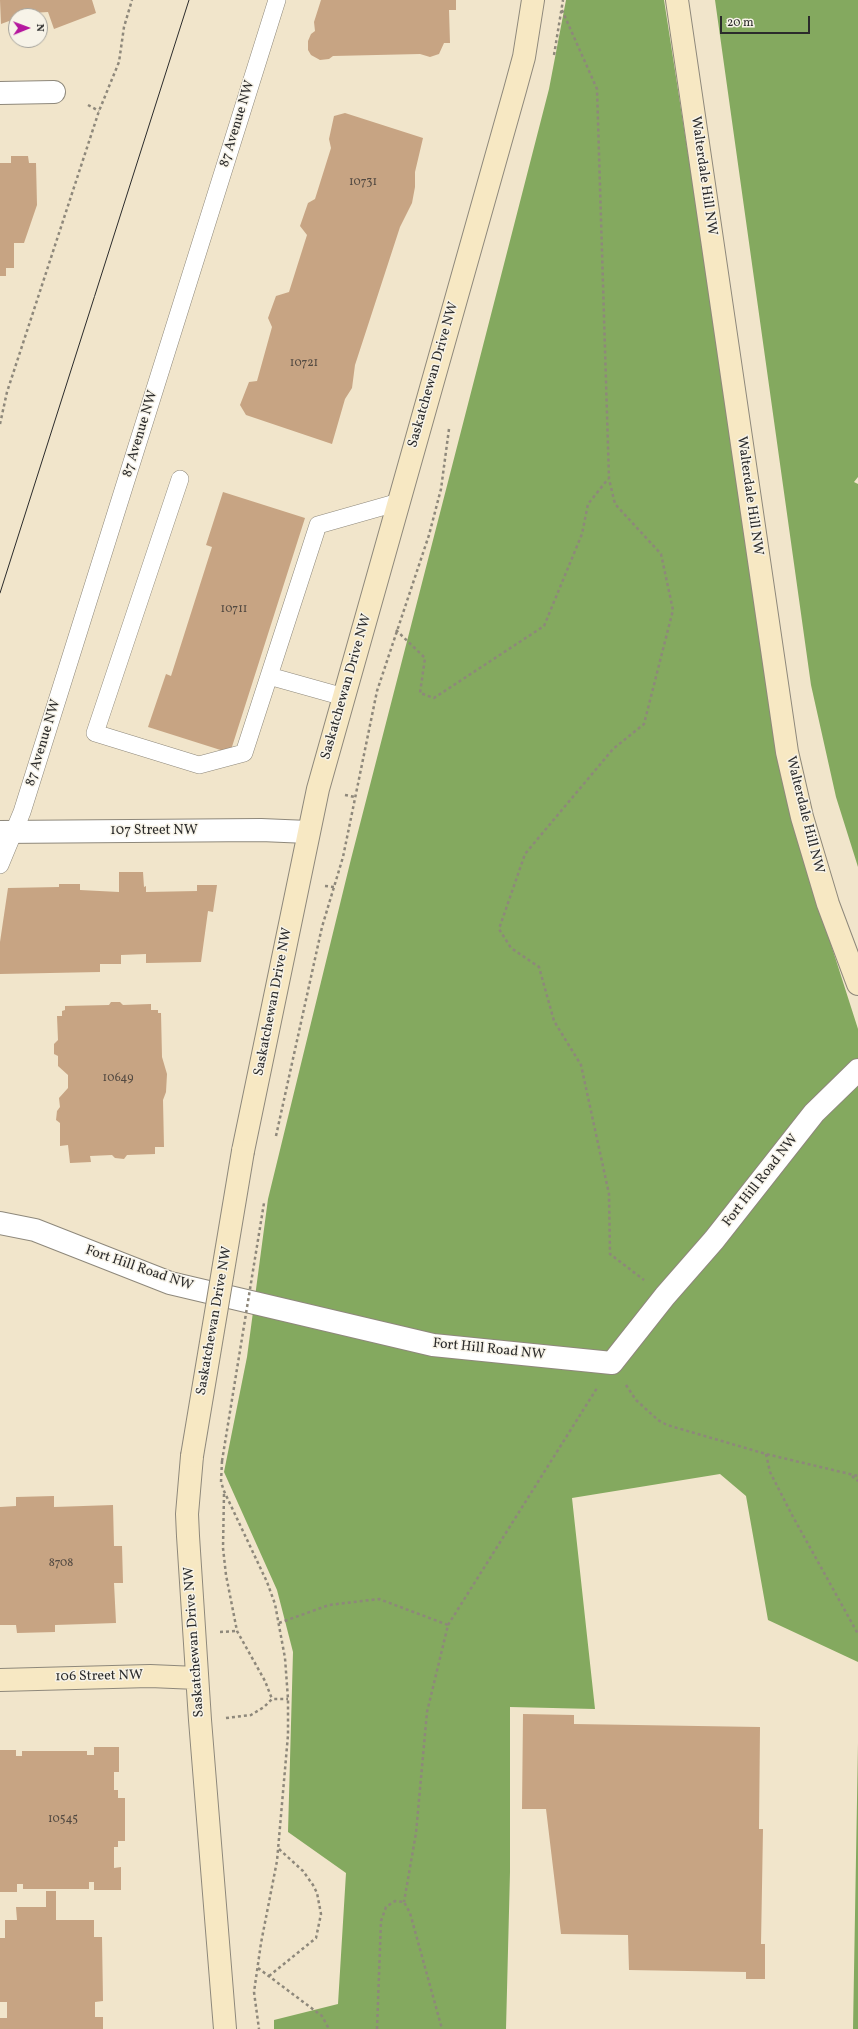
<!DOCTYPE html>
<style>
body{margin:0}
#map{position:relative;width:858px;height:2029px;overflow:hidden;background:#f1e5cb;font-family:Vollkorn,serif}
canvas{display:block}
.north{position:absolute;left:8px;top:8px;width:40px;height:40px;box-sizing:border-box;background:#f7f3e8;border:1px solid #a5a39c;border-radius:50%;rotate:89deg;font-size:11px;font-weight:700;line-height:16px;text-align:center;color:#2b2b2b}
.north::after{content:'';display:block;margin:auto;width:14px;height:18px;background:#b5179e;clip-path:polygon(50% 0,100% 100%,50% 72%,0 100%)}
.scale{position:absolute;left:720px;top:16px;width:90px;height:18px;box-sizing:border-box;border:2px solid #2b2b2b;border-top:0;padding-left:5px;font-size:12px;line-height:14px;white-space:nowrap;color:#2b2b2b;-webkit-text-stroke:3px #f7f3e8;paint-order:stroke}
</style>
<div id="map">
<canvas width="858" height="2029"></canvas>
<div class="north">N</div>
<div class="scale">20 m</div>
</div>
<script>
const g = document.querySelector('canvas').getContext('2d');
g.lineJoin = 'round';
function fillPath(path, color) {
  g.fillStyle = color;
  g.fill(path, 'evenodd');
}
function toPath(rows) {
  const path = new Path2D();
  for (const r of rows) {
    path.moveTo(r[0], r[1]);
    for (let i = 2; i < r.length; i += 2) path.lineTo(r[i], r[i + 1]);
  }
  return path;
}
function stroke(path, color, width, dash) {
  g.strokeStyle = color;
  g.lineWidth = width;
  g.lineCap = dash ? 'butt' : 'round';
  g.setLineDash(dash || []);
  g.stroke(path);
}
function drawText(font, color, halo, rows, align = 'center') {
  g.font = font + ' Vollkorn,serif';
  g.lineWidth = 3;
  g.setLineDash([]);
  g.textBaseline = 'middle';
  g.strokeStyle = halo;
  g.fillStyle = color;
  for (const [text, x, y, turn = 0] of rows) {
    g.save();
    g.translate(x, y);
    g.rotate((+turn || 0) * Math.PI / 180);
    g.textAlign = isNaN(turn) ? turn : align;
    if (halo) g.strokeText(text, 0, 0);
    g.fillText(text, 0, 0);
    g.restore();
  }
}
fillPath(toPath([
 [566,0,664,0,747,533,804,860,858,1029,858,1662,768,1620,746,1496,720,1474,572,1498,595,1709,510,1707,510,1872,506,2029,274,2029,274,2020,338,2004,346,1873,288,1832,293,1652,277,1590,224,1472,247,1357,268,1199,351,859,549,89],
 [715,0,858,0,858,477,854,482,858,484,858,867,836,797,811,685],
 [858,1743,858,2029,853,2029]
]), '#84a95f');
fillPath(toPath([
 [0,0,92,0,96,13,54,29,48,12,32,13,25,16,16,16,16,25,10,27,9,21,1,24],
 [321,0,456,0,456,10,449,10,450,43,444,43,439,54,430,57,420,54,333,56,329,59,320,60,311,55,308,50,308,41,311,34,315,31,314,22],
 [345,113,423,138,415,172,415,187,412,203,400,227,355,365,352,388,345,399,332,444,246,415,240,405,249,382,257,381,272,327,268,318,276,296,289,292,307,235,300,226,308,203,315,199,331,148,329,139,334,116],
 [11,156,28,156,29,163,36,163,37,205,24,243,14,243,14,268,6,268,6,276,0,276,0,163,11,163],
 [223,492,305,518,230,753,148,727,166,674,171,676,212,547,206,545],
 [119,872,143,872,144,887,146,886,146,892,197,891,197,885,217,885,213,912,208,911,201,962,146,963,146,954,121,955,121,964,100,964,100,972,0,974,0,942,8,888,59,887,59,884,80,884,80,890,119,892],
 [111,1002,120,1002,123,1005,151,1004,151,1010,158,1010,158,1013,161,1013,162,1057,167,1074,166,1092,163,1100,164,1147,155,1147,155,1154,127,1155,124,1159,115,1158,112,1155,90,1156,91,1162,70,1163,68,1145,60,1146,60,1123,56,1120,57,1111,60,1107,59,1098,68,1088,68,1075,58,1066,58,1056,54,1054,54,1044,58,1040,57,1016,62,1016,62,1011,65,1010,65,1006,109,1005],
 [54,1496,54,1507,113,1505,114,1546,122,1546,123,1583,114,1583,116,1623,55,1625,55,1632,17,1633,16,1625,0,1625,0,1507,16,1506,16,1497],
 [523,1714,574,1715,574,1724,760,1727,759,1829,763,1829,761,1944,765,1944,765,1979,746,1979,746,1972,629,1970,628,1935,561,1934,546,1809,522,1809],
 [94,1747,119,1747,119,1772,114,1772,114,1790,118,1790,118,1798,125,1798,125,1841,118,1841,118,1847,114,1847,114,1868,121,1867,121,1890,94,1890,94,1882,89,1882,89,1889,23,1889,23,1884,17,1884,17,1892,0,1892,0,1750,16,1750,16,1756,22,1756,22,1751,87,1751,87,1755,94,1755],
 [46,1891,56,1891,56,1920,94,1920,94,1937,102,1937,103,2001,95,2002,95,2017,103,2017,103,2029,0,2029,0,2018,7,2018,7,2002,0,2002,0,1938,5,1938,5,1920,17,1920,16,1907,46,1907]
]), '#c7a483');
const lane = toPath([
 [180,479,95,733,199,765,244,753,318,525,399,502],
 [269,676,344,697],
 [0,865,22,812,277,0]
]);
const street = toPath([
 [0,93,54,92],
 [0,832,261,830,308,832],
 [0,1223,35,1230,170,1283,433,1345,612,1363,665,1296,714,1240,814,1113,858,1070]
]);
const secondary = toPath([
 [677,0,787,752,802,817,828,904,858,984],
 [243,1151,318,789,515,90,524,57,533,0],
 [192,1456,187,1514,188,1536,200,1720,225,2029],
 [0,1680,150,1676,197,1678]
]);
stroke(lane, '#8e887b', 18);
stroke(street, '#8e887b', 24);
stroke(secondary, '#8e887b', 24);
stroke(toPath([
 [562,10,597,89,609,479,615,504,661,554,673,610,644,724,613,749,525,854,499,929,511,948,539,967,554,1021,581,1065,609,1194,610,1254,644,1280],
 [554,55,563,0],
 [88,105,99,111],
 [0,424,7,392,99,111,119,62,124,27,132,0],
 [396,630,425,658,420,693,434,698,544,626,582,534,588,504,608,479],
 [345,795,355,797],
 [325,886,334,887],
 [276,1136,322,927,343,857,377,691,429,535,441,489,449,429],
 [626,1385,636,1400,658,1420,667,1425,766,1454,858,1476],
 [766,1454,770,1472,792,1515,858,1634],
 [222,1461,221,1482,224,1491,267,1582,275,1604,285,1658,288,1699,288,1735,277,1861,261,1943,254,1992,259,2029],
 [852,1476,858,1481],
 [224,1494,223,1548,226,1575,237,1631,265,1681,272,1699],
 [279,1623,329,1605,379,1599,448,1625,427,1712,416,1833,404,1902],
 [448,1625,597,1388],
 [220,1632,237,1631],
 [226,1718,251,1715,264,1707,272,1699,288,1699],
 [258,1968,322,2016,329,2029],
 [269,1976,316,1938,321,1914,317,1893,313,1885,303,1871,279,1849],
 [377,2029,381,1921,386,1907,395,1901,404,1902,410,1913,442,2029]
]), '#8e887b', 2.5, [3, 3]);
stroke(lane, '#fff', 17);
stroke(street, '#fff', 22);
stroke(secondary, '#f7e8c3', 22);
stroke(toPath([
 [0,593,189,0]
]), '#2b2b2b', 1);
const secondaryBridge = toPath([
 [192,1456,243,1151]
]);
stroke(secondaryBridge, '#8e887b', 24, []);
stroke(toPath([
 [222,1461,264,1203]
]), '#8e887b', 2.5, [3, 3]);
stroke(secondaryBridge, '#f7e8c3', 22);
drawText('12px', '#524941', null, [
 ["10731",363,183],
 ["10721",304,364],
 ["10711",234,610],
 ["10649",118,1079],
 ["8708",61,1564],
 ["10545",63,1820]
]);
drawText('14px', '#2b2b2b', '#f7f3e8', [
 ["87 Avenue NW",238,124,-73],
 ["Walterdale Hill NW",703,176,82],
 ["Saskatchewan Drive NW",434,375,-74],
 ["87 Avenue NW",141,434,-73],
 ["Walterdale Hill NW",749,496,82],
 ["Saskatchewan Drive NW",347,687,-74],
 ["87 Avenue NW",44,743,-73],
 ["Walterdale Hill NW",804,815,76],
 ["107 Street NW",154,831],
 ["Saskatchewan Drive NW",274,1002,-79],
 ["Fort Hill Road NW",761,1181,-52],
 ["Fort Hill Road NW",139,1269,19],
 ["Saskatchewan Drive NW",215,1321,-80],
 ["Fort Hill Road NW",489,1350,6],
 ["Saskatchewan Drive NW",195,1642,-94],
 ["106 Street NW",99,1677,-1]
]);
</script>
